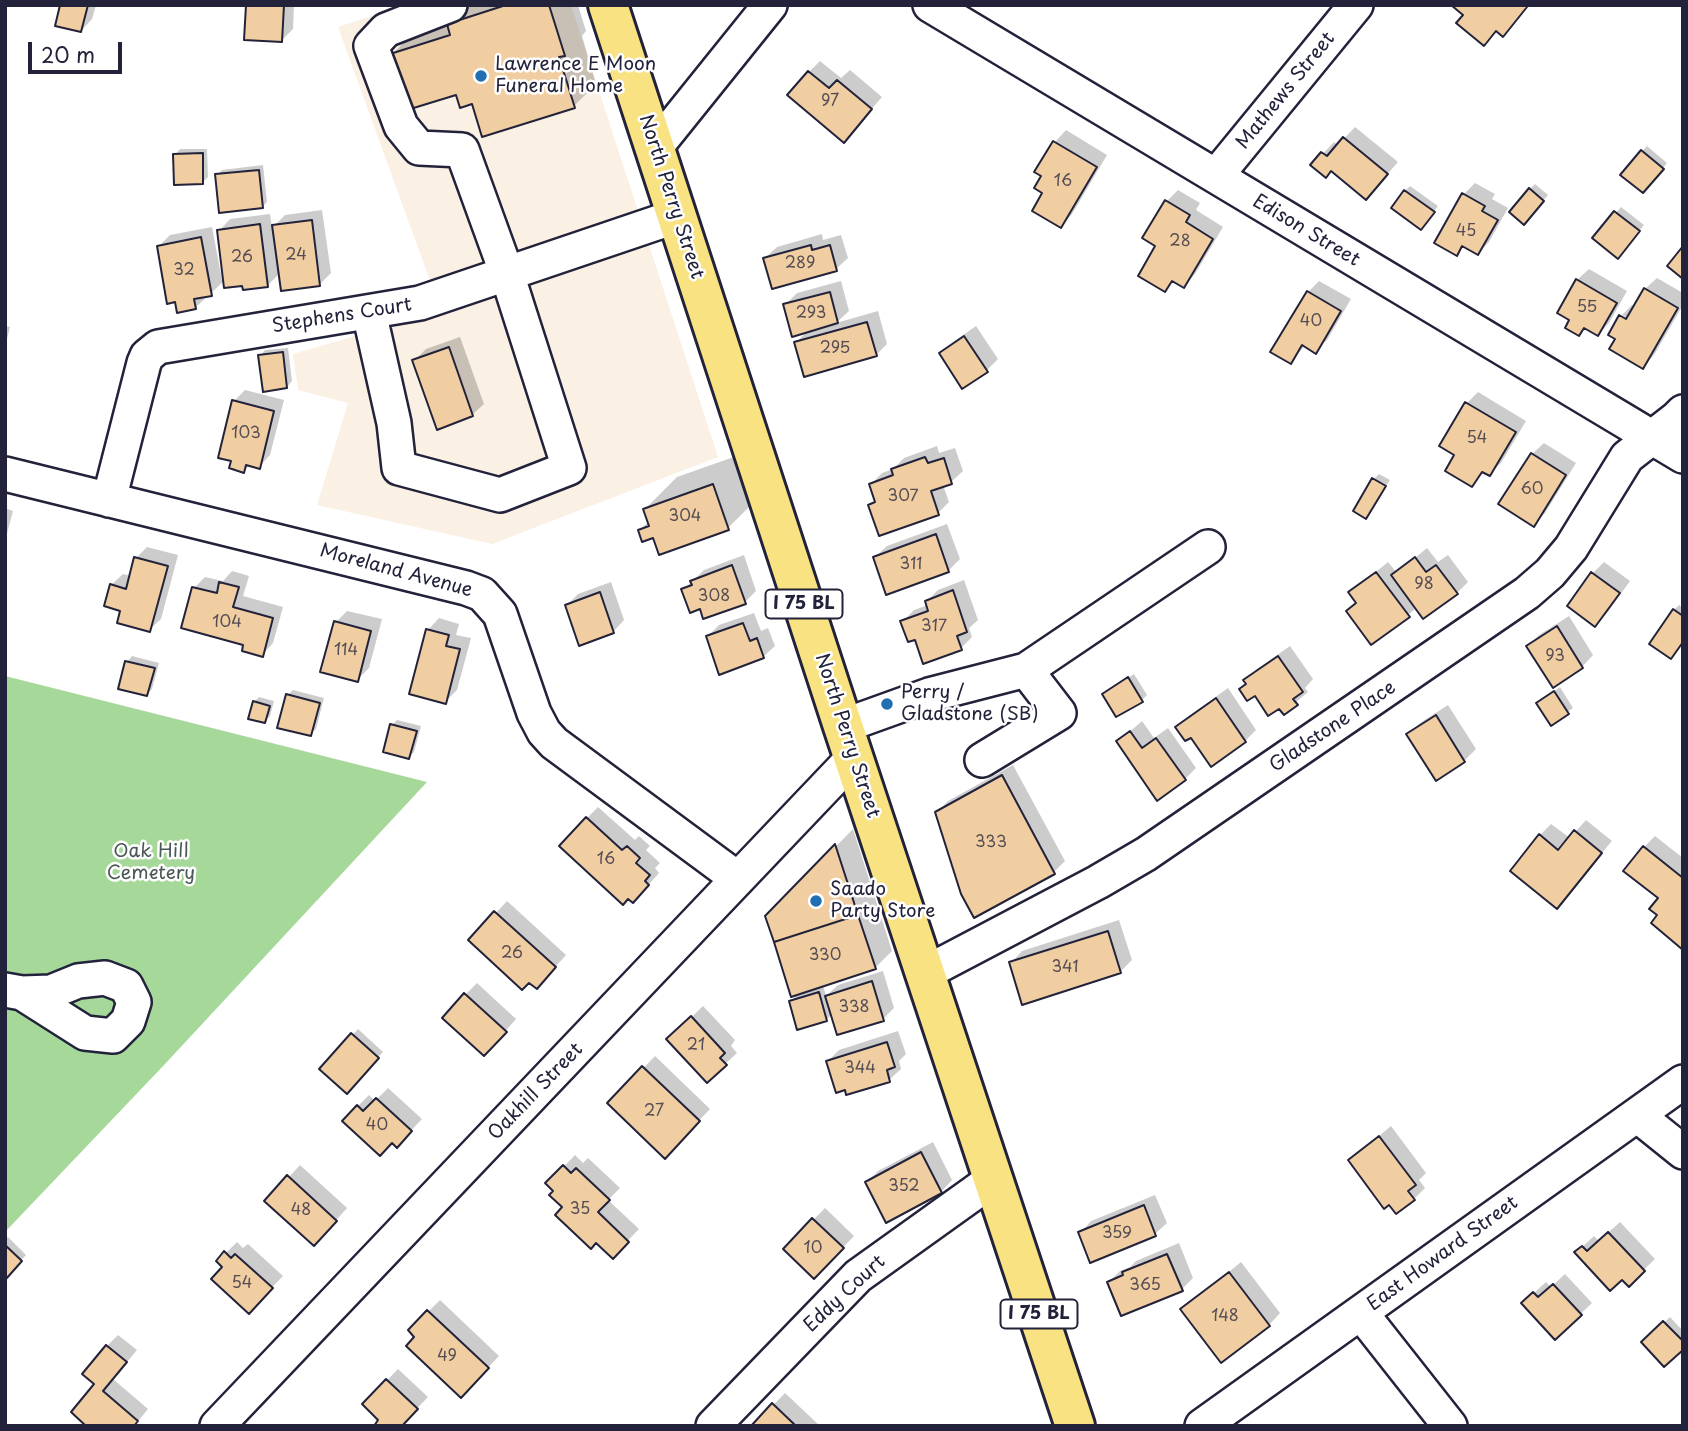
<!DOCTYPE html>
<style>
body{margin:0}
#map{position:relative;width:1688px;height:1431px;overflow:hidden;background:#fff;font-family:"Playpen Sans",sans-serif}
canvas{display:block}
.frame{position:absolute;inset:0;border:7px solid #22223b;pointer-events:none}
.scale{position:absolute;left:28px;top:42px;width:94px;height:32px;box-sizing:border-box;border:4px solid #22223b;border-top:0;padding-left:9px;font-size:21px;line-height:24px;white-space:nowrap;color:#22223b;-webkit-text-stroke:5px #fff;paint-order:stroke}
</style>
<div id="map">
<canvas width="1688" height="1431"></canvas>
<div class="frame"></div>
<div class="scale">20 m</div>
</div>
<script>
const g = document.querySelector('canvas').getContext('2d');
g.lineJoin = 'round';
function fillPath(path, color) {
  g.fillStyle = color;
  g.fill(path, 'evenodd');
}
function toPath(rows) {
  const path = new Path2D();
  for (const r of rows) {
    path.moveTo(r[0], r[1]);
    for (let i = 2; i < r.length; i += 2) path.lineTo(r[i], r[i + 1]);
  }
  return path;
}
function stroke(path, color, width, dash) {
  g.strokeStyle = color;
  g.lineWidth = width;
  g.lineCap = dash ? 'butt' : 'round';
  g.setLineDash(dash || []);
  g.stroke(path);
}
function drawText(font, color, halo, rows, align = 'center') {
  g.font = font + ' "Playpen Sans",sans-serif';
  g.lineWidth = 5;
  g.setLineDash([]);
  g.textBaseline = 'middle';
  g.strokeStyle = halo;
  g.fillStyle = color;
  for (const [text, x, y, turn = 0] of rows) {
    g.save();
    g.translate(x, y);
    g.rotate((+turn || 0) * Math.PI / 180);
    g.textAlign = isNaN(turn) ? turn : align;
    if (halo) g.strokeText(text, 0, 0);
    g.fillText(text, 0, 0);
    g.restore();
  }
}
fillPath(toPath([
 [404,5,571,5,718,457,492,544,317,505,348,403,298,390,293,354,441,311,338,27]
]), '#faf0e3');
fillPath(toPath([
 [5,676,427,782,165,1064,5,1232]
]), '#a6d899');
fillPath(toPath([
 [62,5,96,5,92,19,81,31],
 [248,5,294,5,293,29,282,40],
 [468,5,578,5,586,31,582,36,596,84,574,106,473,101,392,54,415,32,454,19],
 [820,61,841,78,850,70,882,97,844,141,809,72],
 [1355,127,1398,162,1377,186,1332,169,1313,164,1334,142,1338,145],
 [1066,130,1107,155,1072,214,1061,226,1044,192,1043,175,1037,171,1055,142],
 [1647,146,1667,163,1648,186,1622,174],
 [180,149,207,149,208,177,202,183,175,155],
 [263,165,267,202,262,207,217,175,222,170],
 [1475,183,1495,194,1492,199,1508,208,1489,242,1478,253,1464,246,1456,254,1436,243,1464,194],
 [1535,184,1548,195,1529,217,1530,189],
 [1410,186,1438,206,1426,223,1405,191],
 [1178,190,1200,203,1196,210,1223,227,1195,274,1184,286,1174,280,1165,290,1158,245,1145,238,1167,201],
 [1621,207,1644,225,1623,251,1595,238],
 [322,210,331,273,319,285,280,273,267,286,225,280,196,307,159,246,170,235,212,227,222,280,225,279,219,231,230,219,270,214,272,228,285,215],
 [822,234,823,240,841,235,848,258,836,269,765,258,777,247],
 [1589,269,1627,291,1609,323,1598,334,1586,327,1579,334,1572,319,1577,280],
 [1657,278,1683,293,1683,305,1654,355,1643,367,1617,339,1620,316,1621,319,1635,322,1622,315,1632,305,1635,307,1645,289],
 [841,281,849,311,836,323,878,311,887,344,876,355,796,343,808,330,785,305,797,293],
 [1319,281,1351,299,1327,340,1315,351,1305,345,1291,362,1308,292],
 [5,326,10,327,5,347],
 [976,326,998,359,986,371,941,353,953,342],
 [460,337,484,404,472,415,414,361,426,349],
 [288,348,292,381,287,387,260,356,265,350],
 [245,390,284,400,270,455,259,467,250,464,244,471,234,401],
 [1478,392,1526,421,1501,463,1489,474,1485,471,1472,485,1457,455,1467,403],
 [1544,443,1576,463,1545,513,1534,524,1532,454],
 [937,446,939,453,955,448,963,471,951,482,943,485,949,502,938,513,870,505,876,499,871,484,882,473,893,469,904,458],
 [745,453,760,496,728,528,654,535,640,530,649,521,645,509,677,477],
 [1379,474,1390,480,1366,516,1374,479],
 [5,508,13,511,5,541],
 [947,524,960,559,948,571,875,557,887,546],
 [147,547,178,555,161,619,149,630,122,609,111,585,123,574,131,576,136,558],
 [1427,548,1438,562,1448,555,1468,582,1457,593,1417,607,1408,615,1357,602,1350,593,1388,562,1397,573],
 [744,555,756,591,745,602,701,607,683,590,704,570],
 [1604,562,1630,581,1607,613,1595,625,1592,574],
 [232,571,249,576,243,596,283,607,273,643,262,655,245,643,194,588,205,577,223,581],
 [964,580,978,620,969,628,972,637,961,648,902,622,914,610,928,605,927,601,938,590],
 [611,582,624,620,613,632,567,605,578,594],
 [1679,605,1683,608,1683,641,1674,610],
 [347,611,382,619,369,668,357,680,336,622],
 [754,613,761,631,768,628,775,646,763,657,708,636,719,625],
 [1569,616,1593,655,1582,667,1528,646,1539,635],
 [439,618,459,624,456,635,471,638,457,690,445,702,428,630],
 [1290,646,1313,679,1305,688,1308,692,1284,712,1246,680,1257,669],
 [132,656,159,663,152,689,147,694,127,662],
 [1134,674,1147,695,1142,700,1104,694],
 [1560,687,1573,708,1551,724,1538,703],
 [1228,688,1256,730,1245,741,1191,735,1177,727,1189,716],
 [293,690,324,698,316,729,310,734,288,695],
 [259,697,274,701,270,716,265,721,254,702],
 [1448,705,1476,749,1464,761,1436,778,1409,734,1420,723],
 [397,720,421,726,414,752,409,757,392,725],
 [1142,721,1154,738,1168,728,1196,768,1185,779,1118,742],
 [1013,765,1065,861,1054,872,937,813,948,801],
 [598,807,635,840,639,836,650,846,646,850,660,863,655,868,659,873,644,890,587,818],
 [1586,820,1612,841,1557,906,1540,835,1551,824,1570,838],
 [853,829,892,951,875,968,823,985,826,996,838,985,883,971,894,1008,883,1019,832,1014,827,1019,798,1028,791,1001,799,993,767,916],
 [1655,836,1683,858,1683,948,1659,915,1660,898,1644,847],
 [507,901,566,955,548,975,471,940],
 [1119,920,1132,960,1120,972,1011,963,1022,951],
 [477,983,516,1019,495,1043,465,995],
 [703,1006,735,1040,731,1046,737,1053,707,1081,669,1039],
 [358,1029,383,1052,346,1092,321,1068],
 [898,1031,906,1054,899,1061,901,1069,889,1080,828,1061,839,1050],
 [655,1056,710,1109,665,1156,610,1103],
 [388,1088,422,1119,397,1145,358,1106,369,1095,375,1101],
 [1391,1126,1426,1173,1419,1180,1425,1188,1414,1199,1350,1160],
 [933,1142,952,1180,941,1192,867,1182,878,1171],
 [575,1155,583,1163,588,1158,620,1188,608,1200,639,1229,613,1256,565,1207,555,1191,548,1183],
 [300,1165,347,1208,325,1233,267,1201],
 [1155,1195,1167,1223,1155,1234,1080,1233,1091,1221],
 [825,1208,854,1236,814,1277,785,1249],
 [1620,1222,1655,1259,1629,1284,1577,1252,1594,1236,1599,1241],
 [8,1237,26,1255,6,1276,5,1240],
 [237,1242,243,1248,248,1244,283,1276,260,1300,218,1261],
 [1179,1243,1193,1278,1182,1289,1109,1282,1120,1271,1130,1267,1136,1261],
 [1241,1262,1280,1313,1269,1325,1183,1309],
 [1565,1274,1592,1303,1555,1338,1523,1303,1546,1282,1551,1287],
 [440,1300,499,1356,461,1396,410,1330],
 [1670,1317,1683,1331,1683,1348,1643,1342],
 [118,1335,137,1350,113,1379,148,1409,134,1426,97,1384,107,1346],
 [398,1369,428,1397,400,1426,364,1404],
 [785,1393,818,1424,817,1426,753,1426]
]), '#0003');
const building = toPath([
 [60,5,88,5,81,32,55,26,60,5],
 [246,5,284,5,282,42,244,40,246,5],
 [506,5,549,5,565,56,559,57,575,108,482,137,472,104,460,108,456,95,407,110,390,54,450,35,447,24,506,5],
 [1451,5,1525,5,1527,7,1503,37,1496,31,1484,46,1456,23,1463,15,1451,5],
 [808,71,829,88,837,80,872,109,844,143,787,95,808,71],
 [1343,137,1388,174,1366,200,1331,171,1326,178,1310,165,1321,152,1327,156,1343,137],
 [1053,141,1097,167,1061,228,1032,211,1042,193,1034,188,1041,176,1034,172,1053,141],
 [1641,150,1664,169,1643,193,1620,175,1641,150],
 [203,153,203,184,174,185,173,154,203,153],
 [259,170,263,208,219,213,215,174,259,170],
 [1529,188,1544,201,1524,225,1509,212,1529,188],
 [1404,190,1435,212,1421,230,1391,208,1404,190],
 [1462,193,1485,206,1482,211,1498,220,1478,255,1462,246,1457,256,1434,243,1462,193],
 [1165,200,1190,215,1186,222,1213,239,1184,288,1172,281,1165,292,1138,276,1155,246,1142,238,1165,200],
 [1614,211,1640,231,1618,259,1592,238,1614,211],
 [312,220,320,286,281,291,272,225,312,220],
 [260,224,268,287,243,290,242,286,224,288,217,230,260,224],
 [201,237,212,296,194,299,196,309,177,313,175,302,167,304,157,246,201,237],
 [811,245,812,250,830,245,837,271,772,289,763,258,811,245],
 [1683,246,1683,279,1667,266,1683,246],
 [1576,279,1617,303,1598,336,1584,328,1579,336,1565,328,1569,320,1557,313,1576,279],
 [1644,288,1678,308,1643,369,1609,349,1615,339,1608,335,1619,315,1626,319,1644,288],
 [1307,291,1341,311,1316,354,1302,345,1291,364,1270,352,1307,291],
 [830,292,838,323,792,337,783,304,830,292],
 [867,322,877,356,804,377,794,342,867,322],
 [964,336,988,372,962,389,939,353,964,336],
 [449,347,473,416,437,430,412,360,449,347],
 [283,352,287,388,263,392,258,355,283,352],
 [232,400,274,411,260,469,246,465,244,473,229,468,231,461,218,458,232,400],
 [1465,402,1516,432,1490,476,1482,472,1472,487,1445,471,1454,455,1439,446,1465,402],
 [1531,453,1566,475,1534,527,1498,504,1531,453],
 [925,457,928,463,944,458,952,484,931,491,939,515,879,536,868,505,875,502,869,484,893,475,891,469,925,457],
 [1372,478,1386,486,1366,519,1353,511,1372,478],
 [713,484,729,530,659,555,653,538,642,542,638,530,649,526,643,509,713,484],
 [936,534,949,572,886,595,873,557,936,534],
 [134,557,168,566,150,632,117,623,120,611,104,606,110,584,126,589,134,557],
 [1415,557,1426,572,1436,565,1458,594,1423,619,1391,575,1415,557],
 [732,565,746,604,703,619,700,609,690,613,681,589,692,585,690,581,732,565],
 [1376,572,1410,617,1371,645,1346,611,1356,603,1348,592,1376,572],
 [1591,572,1620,593,1595,627,1567,606,1591,572],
 [219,582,239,587,233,607,273,618,263,657,242,651,243,645,181,628,192,587,217,593,219,582],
 [953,590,967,632,957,636,962,650,923,664,915,640,908,642,900,621,928,611,925,601,953,590],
 [600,592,614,633,579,646,565,605,600,592],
 [1673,609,1683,616,1683,642,1671,659,1649,644,1673,609],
 [334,621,371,631,358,682,320,672,334,621],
 [743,623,750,641,757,638,764,658,719,675,706,636,743,623],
 [1557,626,1583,668,1553,688,1526,646,1557,626],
 [426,629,449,635,446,646,460,649,446,704,409,694,426,629],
 [1278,656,1303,692,1293,699,1298,705,1284,715,1279,709,1268,716,1255,696,1247,701,1239,689,1246,684,1243,680,1278,656],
 [125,661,155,668,147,696,118,689,125,661],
 [1128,677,1143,702,1116,717,1102,694,1128,677],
 [1554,691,1569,714,1551,726,1536,703,1554,691],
 [286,694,320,703,311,736,277,728,286,694],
 [1216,698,1246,742,1211,767,1191,738,1185,741,1175,727,1216,698],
 [253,701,270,706,265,723,248,719,253,701],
 [1436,715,1465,762,1436,781,1406,734,1436,715],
 [390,724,417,731,409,759,383,752,390,724],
 [1130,731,1142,748,1156,738,1186,780,1157,801,1116,741,1130,731],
 [1002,775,1055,874,974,918,961,894,935,812,1002,775],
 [586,817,622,850,627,846,640,858,636,863,650,875,645,881,649,885,633,903,628,899,623,905,559,846,586,817],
 [1574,830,1602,853,1557,909,1510,871,1539,834,1558,850,1574,830],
 [835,844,858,915,774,942,765,916,835,844],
 [1643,846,1683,878,1683,950,1651,923,1657,915,1649,909,1658,898,1623,871,1643,846],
 [494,911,556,967,537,989,529,983,522,990,468,940,494,911],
 [858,915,876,969,791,997,774,942,858,915],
 [1108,931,1121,973,1022,1005,1009,962,1108,931],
 [872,981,884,1021,837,1035,825,996,872,981],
 [819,992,827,1021,797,1030,789,1001,819,992],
 [464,993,507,1032,484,1056,442,1018,464,993],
 [691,1016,725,1053,720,1058,727,1065,707,1083,666,1039,691,1016],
 [351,1033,379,1058,347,1094,319,1069,351,1033],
 [887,1042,895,1067,887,1070,890,1082,846,1095,845,1090,836,1093,826,1061,887,1042],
 [642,1066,700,1121,665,1159,607,1103,642,1066],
 [376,1098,412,1131,397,1148,392,1143,380,1156,342,1121,357,1105,363,1111,376,1098],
 [1379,1136,1416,1185,1408,1191,1415,1200,1396,1214,1389,1205,1384,1209,1348,1160,1379,1136],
 [921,1152,942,1193,886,1223,865,1182,921,1152],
 [563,1165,571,1173,576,1168,610,1200,598,1212,629,1242,613,1259,596,1243,591,1249,555,1215,562,1207,549,1195,553,1191,545,1183,563,1165],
 [287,1175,337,1221,314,1246,264,1201,287,1175],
 [1144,1205,1156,1236,1090,1263,1078,1232,1144,1205],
 [812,1218,844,1248,814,1279,783,1249,812,1218],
 [1608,1232,1645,1271,1629,1287,1622,1280,1610,1291,1574,1252,1582,1246,1587,1251,1608,1232],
 [5,1245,22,1261,6,1279,5,1278,5,1245],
 [224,1251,231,1258,235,1254,273,1288,249,1314,211,1279,222,1267,216,1261,224,1251],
 [1167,1254,1183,1291,1121,1316,1107,1282,1123,1275,1122,1272,1167,1254],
 [1229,1272,1270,1326,1221,1363,1180,1309,1229,1272],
 [1553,1284,1582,1315,1555,1340,1521,1303,1533,1292,1538,1297,1553,1284],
 [427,1310,489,1368,461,1398,406,1346,414,1337,408,1330,427,1310],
 [1663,1321,1683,1341,1683,1350,1664,1367,1641,1342,1663,1321],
 [106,1345,127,1362,103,1391,138,1421,134,1426,86,1426,71,1412,94,1384,82,1374,106,1345],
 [386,1379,418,1409,402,1426,374,1426,378,1420,362,1404,386,1379],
 [772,1403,796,1426,751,1426,772,1403]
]);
fillPath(building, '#f0cea1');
stroke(building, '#22223b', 2);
const minor = toPath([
 [930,5,1683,456],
 [655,148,770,5],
 [1216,176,1356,5],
 [369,312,394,423,399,468,500,495,569,468,507,274,462,150,419,148,401,126,371,46,386,30,450,5],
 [5,474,466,588,482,594,500,614,534,713,544,732,554,743,738,879],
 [109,500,144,363,147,356,158,347,420,303,677,216],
 [843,726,929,695,1026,670,1208,547],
 [982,760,1059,713,1026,670],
 [925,973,1098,882,1146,854,1527,593,1550,573,1571,548,1627,457,1677,418,1683,412],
 [5,990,22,993,51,992,78,981,105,978,126,986,134,1002,128,1021,113,1036,85,1033,22,993],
 [1637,1115,1683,1152],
 [1361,1313,1450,1426],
 [217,1426,854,757],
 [713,1426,858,1276,992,1180],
 [1202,1426,1683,1082]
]);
const major = toPath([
 [608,5,843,726,1075,1426]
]);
stroke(minor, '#22223b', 38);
stroke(major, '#22223b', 44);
stroke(minor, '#fff', 33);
stroke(major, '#f8e281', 38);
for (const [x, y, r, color] of [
 [481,76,7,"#1f6fb2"],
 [887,704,7,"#1f6fb2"],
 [816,901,7,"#1f6fb2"]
]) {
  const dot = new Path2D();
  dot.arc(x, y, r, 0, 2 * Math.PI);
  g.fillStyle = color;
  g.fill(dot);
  stroke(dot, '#fff', 2.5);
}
drawText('16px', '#564d54', null, [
 ["97",830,102],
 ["16",1063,182],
 ["45",1466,232],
 ["28",1180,242],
 ["24",296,256],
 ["26",242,258],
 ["289",800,264],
 ["32",184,271],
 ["55",1587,308],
 ["293",811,314],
 ["40",1311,322],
 ["295",835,349],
 ["103",246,434],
 ["54",1477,439],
 ["60",1532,490],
 ["307",903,497],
 ["304",685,517],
 ["311",911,565],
 ["98",1424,585],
 ["308",714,597],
 ["104",227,623],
 ["317",934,627],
 ["114",346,651],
 ["93",1555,657],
 ["333",991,843],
 ["16",606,860],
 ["26",512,954],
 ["330",825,956],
 ["341",1065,968],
 ["338",854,1008],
 ["21",696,1046],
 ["344",860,1069],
 ["27",654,1112],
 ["40",377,1126],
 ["352",904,1187],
 ["35",580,1210],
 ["48",301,1211],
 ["359",1117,1234],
 ["10",813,1249],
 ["54",242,1284],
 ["365",1145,1286],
 ["148",1225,1317],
 ["49",447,1357]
]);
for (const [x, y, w] of [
 [804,604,77],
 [1039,1314,77]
]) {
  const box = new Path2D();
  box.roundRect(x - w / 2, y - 14.5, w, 29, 5);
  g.fillStyle = '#fff';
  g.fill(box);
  stroke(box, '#22223b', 2);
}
drawText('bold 18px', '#22223b', null, [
 ["I 75 BL",804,604],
 ["I 75 BL",1039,1314]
]);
drawText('19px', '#22223b', '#fff', [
 ["Lawrence E Moon",495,65],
 ["Funeral Home",495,87],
 ["Perry /",901,693],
 ["Gladstone (SB)",901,715],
 ["Saado",830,890],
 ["Party Store",830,912]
], 'left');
drawText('19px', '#22223b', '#fff', [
 ["Mathews Street",1286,91,-51],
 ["North Perry Street",671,197,72],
 ["Edison Street",1306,231,31],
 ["Stephens Court",342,316,-9],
 ["Moreland Avenue",396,571,15],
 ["Gladstone Place",1333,727,-34],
 ["North Perry Street",847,736,72],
 ["Oakhill Street",536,1092,-46],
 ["East Howard Street",1443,1254,-36],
 ["Eddy Court",845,1294,-43]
]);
drawText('19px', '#4a5957', '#fff', [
 ["Oak Hill",151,852],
 ["Cemetery",151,874]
]);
</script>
